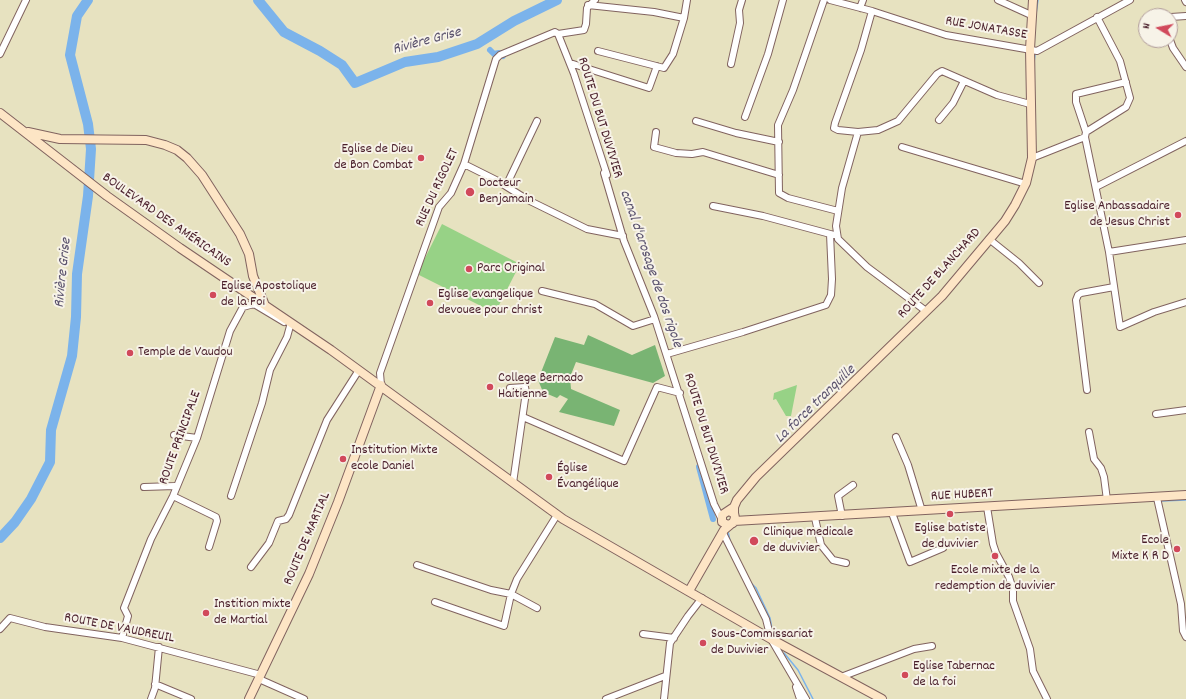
<!DOCTYPE html>
<meta charset="utf-8">
<style>
body{margin:0}
#map{position:relative;width:1186px;height:699px;overflow:hidden;background:#e7e2c0;font-family:Dekko,sans-serif}
canvas{display:block}
.north{position:absolute;left:1138px;top:8px;width:40px;height:40px;box-sizing:border-box;background:#f7f3e8;border:1px solid #b29e9c;border-radius:50%;rotate:280deg;font-size:11px;font-weight:700;line-height:16px;text-align:center;color:#4a1f2b}
.north::after{content:'';display:block;margin:auto;width:14px;height:18px;background:#d1495b;clip-path:polygon(50% 0,100% 100%,50% 72%,0 100%)}
</style>
<div id="map">
<canvas width="1186" height="699"></canvas>
<div class="north">N</div>
</div>
<script>
const g = document.querySelector('canvas').getContext('2d');
g.lineJoin = 'round';
function fillPath(path, color) {
  g.fillStyle = color;
  g.fill(path, 'evenodd');
}
function toPath(rows) {
  const path = new Path2D();
  for (const r of rows) {
    path.moveTo(r[0], r[1]);
    for (let i = 2; i < r.length; i += 2) path.lineTo(r[i], r[i + 1]);
  }
  return path;
}
function stroke(path, color, width, dash) {
  g.strokeStyle = color;
  g.lineWidth = width;
  g.lineCap = dash ? 'butt' : 'round';
  g.setLineDash(dash || []);
  g.stroke(path);
}
function drawText(font, color, halo, rows, align = 'center') {
  g.font = font + ' Dekko,sans-serif';
  g.lineWidth = 4;
  g.setLineDash([]);
  g.textBaseline = 'middle';
  g.strokeStyle = halo;
  g.fillStyle = color;
  for (const [text, x, y, turn = 0] of rows) {
    g.save();
    g.translate(x, y);
    g.rotate((+turn || 0) * Math.PI / 180);
    g.textAlign = isNaN(turn) ? turn : align;
    if (halo) g.strokeText(text, 0, 0);
    g.fillText(text, 0, 0);
    g.restore();
  }
}
fillPath(toPath([
 [442,224,520,264,495,313,417,274],
 [797,385,791,416,786,416,776,399,773,400,774,393]
]), '#97d286');
fillPath(toPath([
 [588,335,632,355,655,345,665,376,653,383,576,362,570,377,571,389,620,410,614,426,559,412,568,399,560,395,557,398,543,392,538,380,555,337,584,345]
]), '#79b473');
stroke(toPath([
 [1036,14,1038,0],
 [1034,63,1035,55],
 [1143,501,1155,501],
 [1161,501,1186,500],
 [728,531,730,541],
 [750,582,756,588,770,618,772,629],
 [784,653,798,670,813,699]
]), '#7bb3eb', 1.5);
stroke(toPath([
 [490,50,494,54,499,53,503,56],
 [699,467,713,519]
]), '#7bb3eb', 6);
stroke(toPath([
 [258,0,284,32,320,51,342,65,355,83,405,62,438,57,477,44,514,21,557,0],
 [0,538,15,522,31,499,50,462,51,430,72,356,76,317,77,274,88,196,91,149,88,124,70,55,77,16,88,0]
]), '#7bb3eb', 10);
const street = toPath([
 [824,0,793,90,778,125,779,193,788,198,838,211],
 [830,0,872,11,946,35,1037,51,1130,0],
 [998,0,1031,15],
 [1185,0,1186,2],
 [588,5,654,12,684,18],
 [860,8,863,0],
 [558,34,584,30,586,24,587,8,595,0],
 [1170,36,1171,17,1186,16],
 [1170,40,1173,48,1186,67],
 [598,51,664,68,673,54,684,18,687,0],
 [0,54,26,0],
 [570,63,649,88,657,66],
 [731,64,740,23,739,10,742,0],
 [745,117,768,54,783,0],
 [939,120,953,103,964,81],
 [696,121,736,133,779,142],
 [656,132,654,147,676,153,692,154,703,152,779,175],
 [858,132,838,130,834,128,835,123,861,50,872,11],
 [1086,132,1076,102,1076,94,1126,82],
 [1085,137,1086,132,1126,107,1130,98,1120,61,1097,17],
 [902,147,1026,184],
 [1032,158,1085,137,1109,252,1120,327,1154,312,1186,302],
 [464,164,496,180,528,200,587,229,623,236],
 [506,186,537,121],
 [1096,187,1186,141],
 [713,206,763,216,834,235],
 [989,239,1019,263,1039,283],
 [1109,252,1186,240],
 [542,291,595,304,633,326,655,319],
 [926,311,867,267,838,239,836,226,842,188,858,132,878,130,898,121,937,74,942,71,997,95,1030,104],
 [667,354,743,332,826,305,831,295,832,279,830,234],
 [381,385,380,373,439,207,451,193,464,164,496,59,500,55,555,32,558,34,574,74,607,175,604,173,624,241,654,316,714,504,721,518],
 [510,388,525,387,526,392,513,483],
 [1087,390,1076,300,1078,295,1081,293,1114,287],
 [1156,414,1186,410],
 [523,417,624,461,657,387,680,393],
 [1089,432,1094,459,1101,468,1104,477,1107,500],
 [174,435,197,438],
 [896,437,908,465,922,511],
 [144,487,175,486],
 [173,496,216,517,217,521,209,547],
 [231,496,262,403,270,370,287,337,290,326],
 [1157,498,1181,604,1183,631,1186,637],
 [987,507,993,544,996,553,1009,577,1013,589,1013,601,1030,649,1033,671,1047,699],
 [892,513,910,562,943,548],
 [842,516,838,496,853,485],
 [815,518,821,545,833,560,846,563],
 [723,533,766,619,771,639,806,699],
 [417,565,491,590,511,594,537,608],
 [251,567,269,543,278,521,286,519,289,515,327,420,359,370],
 [435,602,504,626,511,594,517,579,557,515],
 [0,629,10,618,45,627,122,638,261,675],
 [643,634,674,638],
 [122,638,128,616,124,608,151,539,173,496,197,438,230,331,243,307,254,304,284,322],
 [841,677,914,649,932,646],
 [259,679,304,699],
 [155,684,191,699],
 [796,687,800,699],
 [151,699,155,688,159,647],
 [606,699,665,676],
 [664,699,670,643,688,616,702,598]
]);
const secondary = toPath([
 [0,113,107,196,180,248,331,350,563,519,771,639,882,699],
 [28,132,60,139,146,140,165,145,177,150,187,158,202,175,240,234,249,254,253,276,264,303],
 [728,511,734,513,735,518,733,523,728,525,722,522,722,515,734,507],
 [734,513,734,507,737,500,756,477,942,296,1005,221,1015,205,1026,183,1032,158,1030,49,1033,0],
 [734,521,1186,495],
 [689,591,724,530,730,525],
 [249,699,309,574,338,502,381,385]
]);
stroke(street, '#81635f', 8);
stroke(secondary, '#81635f', 10);
stroke(street, '#fff', 6);
stroke(secondary, '#fde5c5', 8);
for (const [x, y, r, color] of [
 [421,158,4,"#d1495b"],
 [470,192,5,"#d1495b"],
 [1178,215,4,"#d1495b"],
 [469,269,4,"#d1495b"],
 [213,295,4,"#d1495b"],
 [430,303,4,"#d1495b"],
 [130,353,4,"#d1495b"],
 [490,387,4,"#d1495b"],
 [343,459,4,"#d1495b"],
 [549,477,4,"#d1495b"],
 [950,514,4,"#d1495b"],
 [754,541,5,"#d1495b"],
 [1177,549,4,"#d1495b"],
 [995,556,4,"#d1495b"],
 [206,613,4,"#d1495b"],
 [703,643,4,"#d1495b"],
 [905,675,4,"#d1495b"]
]) {
  const dot = new Path2D();
  dot.arc(x, y, r, 0, 2 * Math.PI);
  g.fillStyle = color;
  g.fill(dot);
  stroke(dot, '#f7f3e8', 1.5);
}
drawText('14px', '#4a1f2b', '#f7f3e8', [
 ["RUE JONATASSE",986,29,10],
 ["ROUTE DU BUT DUVIVIER",599,118,73],
 ["RUE DU RIGOLET",438,188,-65],
 ["BOULEVARD DES AMÉRICAINS",166,221,35],
 ["ROUTE DE BLANCHARD",940,274,-48],
 ["ROUTE DU BUT DUVIVIER",705,434,73],
 ["ROUTE PRINCIPALE",181,438,-70],
 ["RUE HUBERT",962,496,-3],
 ["ROUTE DE MARTIAL",308,539,-67],
 ["ROUTE DE VAUDREUIL",119,629,11]
]);
drawText('14px', '#4a1f2b', '#f7f3e8', [
 ["Eglise de Dieu",413,150,"right"],
 ["de Bon Combat",413,166,"right"],
 ["Docteur",479,184],
 ["Benjamain",479,200],
 ["Eglise Anbassadaire",1170,207,"right"],
 ["de Jesus Christ",1170,223,"right"],
 ["Parc Original",477,269],
 ["Eglise Apostolique",221,287],
 ["de la Foi",221,303],
 ["Eglise evangelique",438,295],
 ["devouee pour christ",438,311],
 ["Temple de Vaudou",138,353],
 ["College Bernado",498,379],
 ["Haitienne",498,395],
 ["Institution Mixte",351,451],
 ["ecole Daniel",351,467],
 ["Église",557,469],
 ["Évangélique",557,485],
 ["Eglise batiste",950,529,"center"],
 ["de duvivier",950,545,"center"],
 ["Clinique medicale",763,533],
 ["de duvivier",763,549],
 ["Ecole",1169,541,"right"],
 ["Mixte K R D",1169,557,"right"],
 ["Ecole mixte de la",995,571,"center"],
 ["redemption de duvivier",995,587,"center"],
 ["Instition mixte",214,605],
 ["de Martial",214,621],
 ["Sous-Commissariat",711,635],
 ["de Duvivier",711,651],
 ["Eglise Tabernac",913,667],
 ["de la foi",913,683]
], 'left');
drawText('italic 15px', '#5b536e', '#f7f3e8', [
 ["Rivière Grise",427,42,-15],
 ["canal d'arosage de dos rigole",650,269,71],
 ["Rivière Grise",64,273,-84],
 ["La force tranquille",816,405,-44]
]);
</script>
